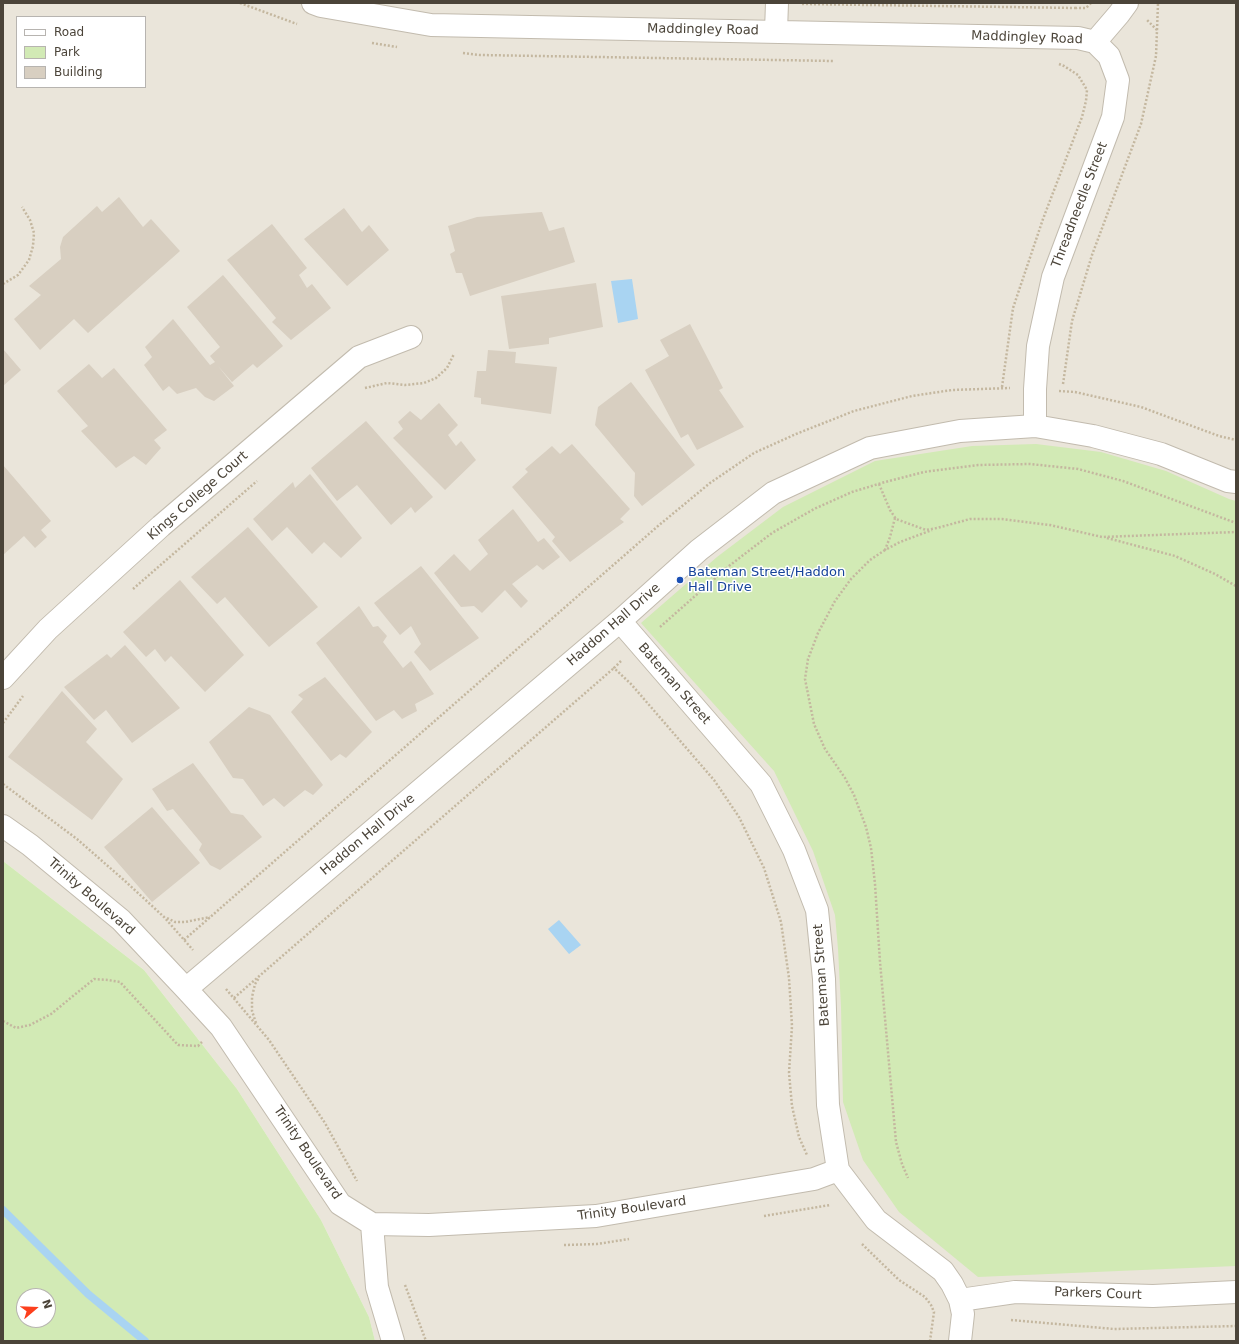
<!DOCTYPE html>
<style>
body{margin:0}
#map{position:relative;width:1239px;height:1344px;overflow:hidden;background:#f6f3ec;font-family:"DejaVu Sans",sans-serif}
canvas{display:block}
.frame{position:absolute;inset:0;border:4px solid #4b4439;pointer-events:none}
.legend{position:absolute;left:16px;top:16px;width:130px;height:72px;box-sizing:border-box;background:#fff;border:1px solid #b7b4b0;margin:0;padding:5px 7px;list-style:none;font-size:12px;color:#4b4439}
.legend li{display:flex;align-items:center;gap:8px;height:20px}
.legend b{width:20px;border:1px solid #b7b4b0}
.north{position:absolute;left:16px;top:1288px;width:40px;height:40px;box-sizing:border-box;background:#fff;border:1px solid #b7b4b0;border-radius:50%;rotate:71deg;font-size:11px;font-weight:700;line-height:16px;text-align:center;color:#4b4439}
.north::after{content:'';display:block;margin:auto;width:14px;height:18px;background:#fc3f1d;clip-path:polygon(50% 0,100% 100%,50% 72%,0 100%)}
</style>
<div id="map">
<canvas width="1239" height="1344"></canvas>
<div class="frame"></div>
<ul class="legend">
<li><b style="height:5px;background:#fff"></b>Road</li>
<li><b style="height:11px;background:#d2eab5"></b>Park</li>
<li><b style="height:11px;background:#d8cfc1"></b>Building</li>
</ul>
<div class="north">N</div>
</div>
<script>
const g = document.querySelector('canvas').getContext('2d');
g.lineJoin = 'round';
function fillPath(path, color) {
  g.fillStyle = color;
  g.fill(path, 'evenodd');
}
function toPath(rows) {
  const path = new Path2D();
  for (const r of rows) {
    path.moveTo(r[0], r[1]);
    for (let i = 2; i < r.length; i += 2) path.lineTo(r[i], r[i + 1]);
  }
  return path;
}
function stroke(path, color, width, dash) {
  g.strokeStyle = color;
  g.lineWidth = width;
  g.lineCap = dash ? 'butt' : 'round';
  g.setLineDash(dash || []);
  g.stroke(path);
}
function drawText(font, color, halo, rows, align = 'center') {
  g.font = font + ' "DejaVu Sans",sans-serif';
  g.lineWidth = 3;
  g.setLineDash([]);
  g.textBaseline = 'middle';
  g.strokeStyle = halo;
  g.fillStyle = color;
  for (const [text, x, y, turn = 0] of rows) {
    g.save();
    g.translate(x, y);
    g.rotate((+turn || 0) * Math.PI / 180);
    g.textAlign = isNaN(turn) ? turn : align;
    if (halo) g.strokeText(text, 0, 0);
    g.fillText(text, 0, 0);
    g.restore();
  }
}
fillPath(toPath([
 [3,3,1236,3,1236,1341,375,1341,369,1317,321,1220,237,1089,144,970,3,861],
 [17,17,145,17,145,87,17,87]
]), '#eae5da');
fillPath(toPath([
 [1036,444,1101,452,1166,471,1229,499,1236,501,1236,1266,978,1277,899,1212,863,1160,843,1102,841,1007,838,949,835,915,813,851,774,771,641,623,717,557,783,507,875,461,972,446],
 [3,861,144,970,237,1089,321,1220,369,1317,375,1341,3,1341],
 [24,1296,48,1296,48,1320,24,1320]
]), '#d2eab5');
fillPath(toPath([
 [632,279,638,319,618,323,611,281],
 [559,920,581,945,569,954,548,929]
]), '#a9d4f2');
stroke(toPath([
 [3,1210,88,1294,145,1341]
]), '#a9d4f2', 8);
fillPath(toPath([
 [119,197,143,227,151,219,180,251,88,333,74,319,40,350,14,319,41,295,29,286,61,259,60,247,63,237,97,206,102,212],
 [344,208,362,232,369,225,389,250,347,286,304,239],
 [542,212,549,231,564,227,575,262,470,296,462,273,456,273,450,254,455,251,448,226,477,217],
 [272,224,307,268,299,275,307,288,312,284,331,308,291,340,272,322,276,318,227,260],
 [223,275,283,346,257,368,253,364,232,382,218,366,234,386,214,401,205,397,196,388,177,394,169,386,163,391,144,365,152,357,145,347,173,319,210,365,215,362,210,356,220,347,187,307],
 [596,283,603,327,549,338,549,344,509,349,501,296],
 [690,324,723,388,719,390,744,427,697,450,688,434,681,438,645,370,669,356,660,340],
 [3,349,21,370,3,386],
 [488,350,516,352,515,363,557,367,551,414,481,404,481,398,474,397,477,371,486,371],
 [89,364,102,378,114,368,167,430,154,440,161,448,146,465,134,456,116,468,81,431,88,426,57,391],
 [631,382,695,465,642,506,634,496,635,473,595,425,598,407],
 [439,403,458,425,448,435,456,446,461,441,476,460,445,490,393,438,403,429,398,422,410,411,421,420],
 [366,421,433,497,415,513,411,507,391,525,357,485,337,501,311,468],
 [572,444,630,509,620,519,624,522,570,562,552,541,555,537,512,487,528,472,525,469,552,446,560,454],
 [3,465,51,521,41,530,47,537,35,548,24,536,3,555],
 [310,474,362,538,341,558,324,542,312,554,287,527,272,541,253,519,293,482,295,488],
 [513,509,538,542,544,538,560,557,543,570,537,565,512,584,528,601,521,608,505,590,482,613,474,606,461,607,434,573,454,554,470,571,488,554,478,540],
 [248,527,318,607,269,647,225,597,217,604,191,577],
 [421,566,479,638,430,671,414,652,421,644,411,626,400,635,374,603],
 [180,580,244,655,205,692,171,656,165,662,155,649,146,657,123,632],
 [359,606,373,627,378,626,387,636,383,642,403,668,411,661,434,694,415,704,417,711,402,719,394,710,376,721,316,643],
 [125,645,180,708,132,743,106,710,94,720,64,687,107,654,111,658],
 [325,677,372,732,346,758,340,754,331,761,291,712,303,699,298,695],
 [62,691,97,729,86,742,123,779,92,820,8,757],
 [249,707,270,715,323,785,313,795,305,790,284,807,274,798,263,806,243,779,233,778,209,742],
 [193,763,231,813,243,815,262,837,220,870,210,865,199,850,202,844,173,809,167,811,152,789],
 [152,807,200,863,152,902,104,847]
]), '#d8cfc1');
const minor = toPath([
 [313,3,321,6,431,25,1078,38,1095,42,1109,56,1118,80,1113,117,1053,277,1038,346,1035,389,1035,426],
 [776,31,777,3],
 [1095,42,1119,14,1127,3],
 [620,621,761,784,794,850,817,910,824,979,828,1105,838,1170,876,1220,943,1271,952,1284,960,1300,963,1314,960,1341],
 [3,678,48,629,161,526,359,357,411,337],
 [3,826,30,845,121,920,186,989,221,1027,340,1204,372,1224,429,1225,596,1216,814,1179,838,1170],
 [186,989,620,621,699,550,773,493,870,448,960,431,1035,426,1093,436,1161,454,1228,481,1236,482],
 [372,1224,377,1287,393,1341],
 [960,1300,1015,1292,1153,1296,1236,1292]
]);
stroke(minor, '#c2bbae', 24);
stroke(toPath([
 [240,3,297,24],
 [802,4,1076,8],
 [1076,9,1076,8,1086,8,1091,3],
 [1157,30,1158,3],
 [372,43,397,47],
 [463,53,480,55,834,61],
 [3,284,18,275,29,260,33,246,34,233,30,220,22,207],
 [1063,384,1072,321,1092,255,1141,124,1156,56,1157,30,1147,20],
 [1002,387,1013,308,1043,219,1082,117,1086,101,1087,90,1078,75,1064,66,1059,64],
 [365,388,387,383,405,385,424,383,436,378,447,368,454,354],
 [1059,391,1075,392,1141,407,1219,436,1236,440],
 [879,484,890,510,896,519,926,530,937,528,970,519,1002,519,1050,525,1102,537,1236,532],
 [895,518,890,537,885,550,900,542,932,530],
 [1107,538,1175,556,1215,574,1236,586],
 [885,550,870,560,851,579,835,601,818,633,808,659,805,679,814,724,825,749,845,778,854,795,866,827,871,848,875,884,880,962,896,1142,902,1164,908,1178],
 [133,589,257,481],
 [660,627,729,566,772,533,814,509,852,492,885,482,924,472,978,465,1030,464,1078,469,1123,481,1236,523],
 [621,661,614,668,631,684,714,780,739,817,764,868,781,922,789,978,792,1026,789,1073,792,1106,799,1137,807,1155],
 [3,723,23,696],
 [3,784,77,839,125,881,164,917,193,950],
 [167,918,175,922,185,922,210,917],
 [184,940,658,526,710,483,754,453,796,434,854,411,912,396,952,390,1010,388],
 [226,989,269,1040,325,1123,357,1181],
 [234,998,614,668],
 [3,1021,16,1028,30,1025,51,1014,94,979,108,980,120,982,178,1045,198,1046,202,1042],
 [256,1023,252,1011,252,997,255,984,259,978],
 [764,1216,830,1205],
 [862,1244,899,1280,925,1297,931,1305,934,1312,930,1341],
 [564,1245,597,1244,629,1239],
 [405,1285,426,1341],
 [1011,1320,1114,1329,1236,1326]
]), '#c4b79f', 2.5, [2, 2]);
stroke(minor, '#fff', 22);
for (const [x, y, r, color] of [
 [680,580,4,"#1a4fb4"]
]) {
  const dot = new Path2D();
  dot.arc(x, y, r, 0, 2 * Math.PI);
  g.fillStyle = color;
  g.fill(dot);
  stroke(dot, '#fff', 1.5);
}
drawText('13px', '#4b4439', '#fff', [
 ["Maddingley Road",703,30,1],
 ["Maddingley Road",1027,38,2],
 ["Threadneedle Street",1080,205,-69],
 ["Kings College Court",198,496,-41],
 ["Haddon Hall Drive",614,625,-41],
 ["Bateman Street",674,684,49],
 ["Haddon Hall Drive",368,835,-40],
 ["Trinity Boulevard",91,897,41],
 ["Bateman Street",822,975,-94],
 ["Trinity Boulevard",307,1153,56],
 ["Trinity Boulevard",632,1209,-8],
 ["Parkers Court",1098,1294,2]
]);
drawText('13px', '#164399', '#fff', [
 ["Bateman Street/Haddon",688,573],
 ["Hall Drive",688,588]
], 'left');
</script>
